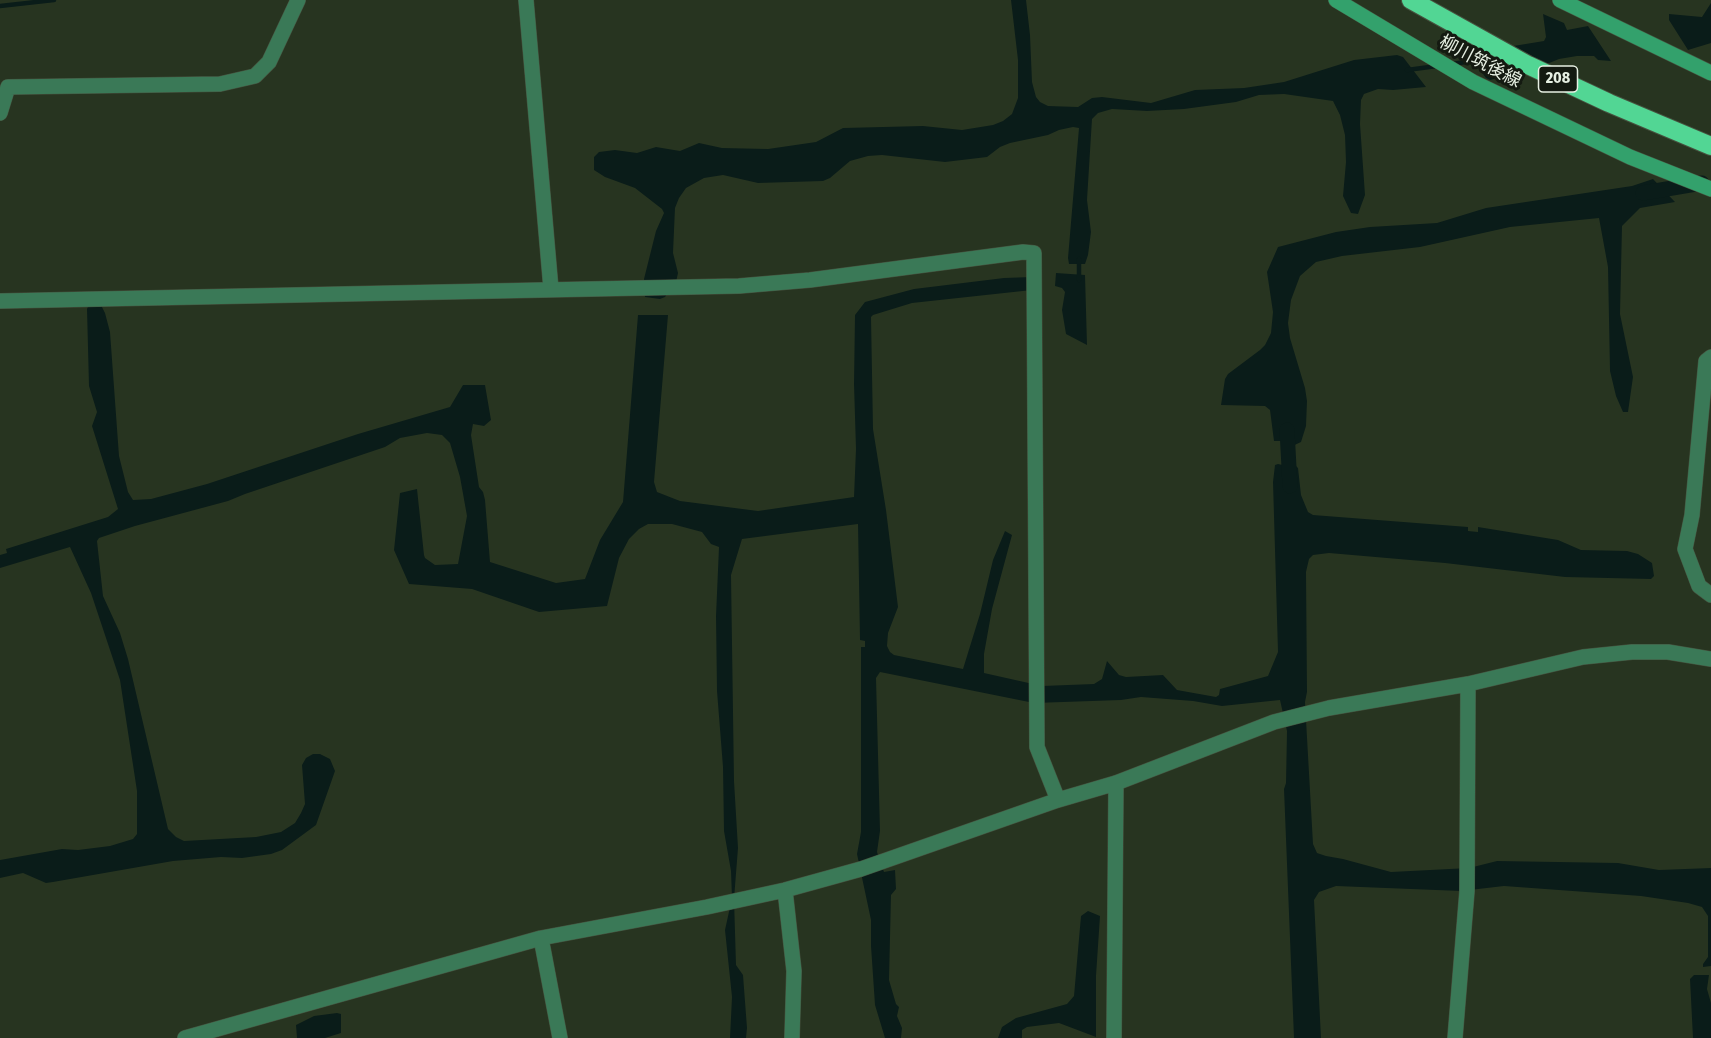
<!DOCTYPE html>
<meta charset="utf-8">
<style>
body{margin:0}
canvas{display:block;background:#273420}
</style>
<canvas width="1711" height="1038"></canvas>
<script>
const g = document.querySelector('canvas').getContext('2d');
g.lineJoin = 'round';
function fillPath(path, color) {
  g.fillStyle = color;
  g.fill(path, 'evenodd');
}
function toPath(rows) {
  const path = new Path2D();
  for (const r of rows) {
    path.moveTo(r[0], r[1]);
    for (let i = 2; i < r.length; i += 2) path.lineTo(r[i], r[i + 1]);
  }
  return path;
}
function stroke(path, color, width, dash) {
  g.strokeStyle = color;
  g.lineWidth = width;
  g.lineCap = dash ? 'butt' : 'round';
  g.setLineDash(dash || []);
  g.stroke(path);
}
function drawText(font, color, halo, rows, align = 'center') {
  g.font = font + ' "Fira Sans Condensed","Noto Sans JP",sans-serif';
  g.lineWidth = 6;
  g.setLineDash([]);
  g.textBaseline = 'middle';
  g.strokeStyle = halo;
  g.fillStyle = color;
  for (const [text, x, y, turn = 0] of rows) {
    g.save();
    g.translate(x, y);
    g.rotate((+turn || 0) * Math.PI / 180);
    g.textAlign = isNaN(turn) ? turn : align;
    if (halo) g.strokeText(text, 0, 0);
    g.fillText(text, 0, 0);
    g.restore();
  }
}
fillPath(toPath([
 [1011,0,1026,0,1030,35,1032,82,1036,97,1040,102,1048,106,1078,107,1092,98,1102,97,1151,103,1195,90,1244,88,1284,82,1354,60,1397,55,1403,57,1426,87,1393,90,1378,89,1364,94,1361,100,1360,124,1365,195,1358,214,1351,213,1343,196,1346,162,1345,135,1340,115,1333,101,1284,94,1259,95,1236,102,1184,109,1147,111,1112,109,1098,113,1092,119,1087,200,1091,232,1088,255,1085,264,1069,264,1068,258,1079,128,1073,127,1059,130,1048,135,1010,143,1000,147,987,157,945,162,882,155,868,156,850,161,830,178,823,181,758,183,723,175,704,178,686,188,679,198,675,208,673,253,678,273,676,282,665,297,660,299,645,297,644,279,656,231,664,213,662,209,635,188,605,177,594,170,594,157,599,152,615,150,637,153,656,147,680,151,699,143,722,148,768,149,816,142,843,128,923,126,962,130,993,125,1003,121,1012,114,1018,98,1018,60],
 [1711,3,1711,43,1688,50,1669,20,1669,14,1702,17],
 [1543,14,1564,23,1567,30,1588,26,1611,61,1598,60,1594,56,1577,56,1559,59,1542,66,1515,68,1501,77,1490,80,1486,78,1461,44,1479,45,1495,49,1544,41,1546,37],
 [1653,179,1675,202,1640,208,1622,226,1620,314,1633,377,1628,412,1623,412,1616,396,1610,371,1608,267,1599,218,1510,227,1420,247,1342,256,1316,262,1300,276,1291,300,1288,323,1290,338,1305,388,1307,401,1306,426,1301,442,1286,449,1281,441,1274,441,1270,410,1265,406,1221,405,1225,379,1228,374,1260,350,1265,345,1271,333,1273,312,1267,272,1278,247,1336,232,1370,227,1437,223,1486,208,1632,186],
 [1056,273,1085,275,1087,345,1066,334,1062,310,1065,292,1062,288,1055,286],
 [1032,277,1032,290,912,303,873,315,871,317,873,429,886,510,898,607,888,633,887,646,890,652,894,655,963,669,980,614,993,560,1005,531,1012,535,992,609,984,654,984,673,1042,686,1094,684,1102,679,1107,661,1119,675,1126,677,1163,675,1177,690,1216,697,1219,695,1220,689,1268,676,1278,652,1273,482,1275,465,1278,464,1287,466,1295,465,1298,468,1301,495,1308,512,1313,515,1468,527,1468,531,1478,532,1478,527,1558,540,1581,550,1627,551,1638,554,1652,563,1654,576,1651,579,1565,577,1445,563,1329,553,1313,555,1309,559,1306,572,1307,692,1305,702,1313,844,1317,853,1326,856,1343,859,1391,872,1469,868,1497,861,1618,863,1659,870,1711,868,1711,966,1703,967,1703,964,1708,957,1708,916,1702,907,1688,903,1641,896,1504,886,1461,891,1336,886,1319,892,1314,900,1321,1038,1294,1038,1284,789,1286,783,1287,731,1280,700,1222,706,1193,701,1141,697,1121,700,1034,703,880,672,876,678,880,831,877,852,884,872,895,870,896,889,891,895,889,980,896,1004,899,1007,897,1016,902,1028,901,1038,885,1038,875,1005,871,946,871,920,857,854,861,832,861,647,865,647,865,641,860,640,858,524,742,539,731,575,734,781,738,848,734,899,736,965,743,975,747,1028,746,1038,730,1038,732,997,725,930,732,898,731,871,724,831,723,767,717,691,716,616,719,547,711,544,702,532,672,524,648,524,639,529,629,539,619,558,607,606,539,612,472,589,409,584,394,550,400,493,417,489,424,555,425,558,435,565,458,564,467,516,460,477,450,443,442,435,427,433,400,438,385,447,245,494,228,501,135,526,99,538,97,541,103,596,120,633,128,659,168,829,176,837,184,841,256,837,281,832,295,823,301,813,305,804,302,765,306,758,313,754,320,754,330,759,335,771,316,825,282,850,271,854,242,858,221,857,173,861,53,882,46,883,23,873,0,878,0,860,62,849,78,850,110,846,133,839,137,834,137,791,120,680,91,593,70,547,0,568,0,555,7,553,6,549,108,517,118,509,92,426,97,412,89,386,87,309,91,299,103,298,102,307,105,313,110,332,119,456,128,492,133,500,151,499,207,484,358,434,450,407,463,385,485,385,491,420,484,426,473,424,471,435,479,487,483,492,485,500,490,562,556,583,585,579,600,540,623,502,638,315,668,315,654,482,657,492,680,501,758,511,854,497,856,449,854,384,855,315,865,302,914,289,1004,278],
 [1088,911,1100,916,1096,976,1096,1037,1059,1023,1027,1027,1022,1030,1022,1038,998,1038,1002,1027,1016,1018,1067,1004,1074,996,1081,916],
 [1694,975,1709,975,1707,989,1711,1003,1711,1038,1693,1038,1690,979],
 [337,1013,341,1014,341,1033,325,1038,297,1038,296,1025,314,1016]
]), '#0a1c19');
stroke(toPath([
 [0,6,54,0],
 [1452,64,1479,60],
 [1407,70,1437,66],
 [1079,280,1079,259]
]), '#0a1c19', 4.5);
stroke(toPath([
 [1643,193,1702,183],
 [1287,430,1290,486]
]), '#0a1c19', 15);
const minor = toPath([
 [526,0,551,289],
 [0,113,8,87,220,84,255,76,269,62,298,0],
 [0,301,739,286,810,280,1023,252,1034,253,1037,747,1058,800],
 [1711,357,1706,361,1692,515,1685,549,1699,586,1711,595],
 [785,890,794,971,792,1038],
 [541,938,560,1038],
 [185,1038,541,938,707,907,785,890,861,869,1058,800,1116,783,1274,722,1329,708,1468,684,1583,657,1632,652,1668,652,1711,659],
 [1114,1038,1116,783],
 [1455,1038,1467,891,1468,684]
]);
const secondary = toPath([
 [1336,0,1473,82,1630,157,1711,189],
 [1560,0,1711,73]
]);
const motorway = toPath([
 [1411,0,1528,65,1609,103,1711,146]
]);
stroke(minor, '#46523f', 16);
stroke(secondary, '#46523f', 16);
stroke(motorway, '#46523f', 20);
stroke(minor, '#3a7957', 15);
stroke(secondary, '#33a16c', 15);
stroke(motorway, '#52d694', 18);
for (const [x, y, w] of [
 [1558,79,39]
]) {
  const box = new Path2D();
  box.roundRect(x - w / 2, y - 13, w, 26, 4.5);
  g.fillStyle = '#141a11';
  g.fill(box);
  stroke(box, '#e6efe2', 1.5);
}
drawText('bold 16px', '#e6efe2', null, [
 ["208",1558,79]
]);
drawText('18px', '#e6efe2', '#141a11', [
 ["柳川筑後線",1480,62,28]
]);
</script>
